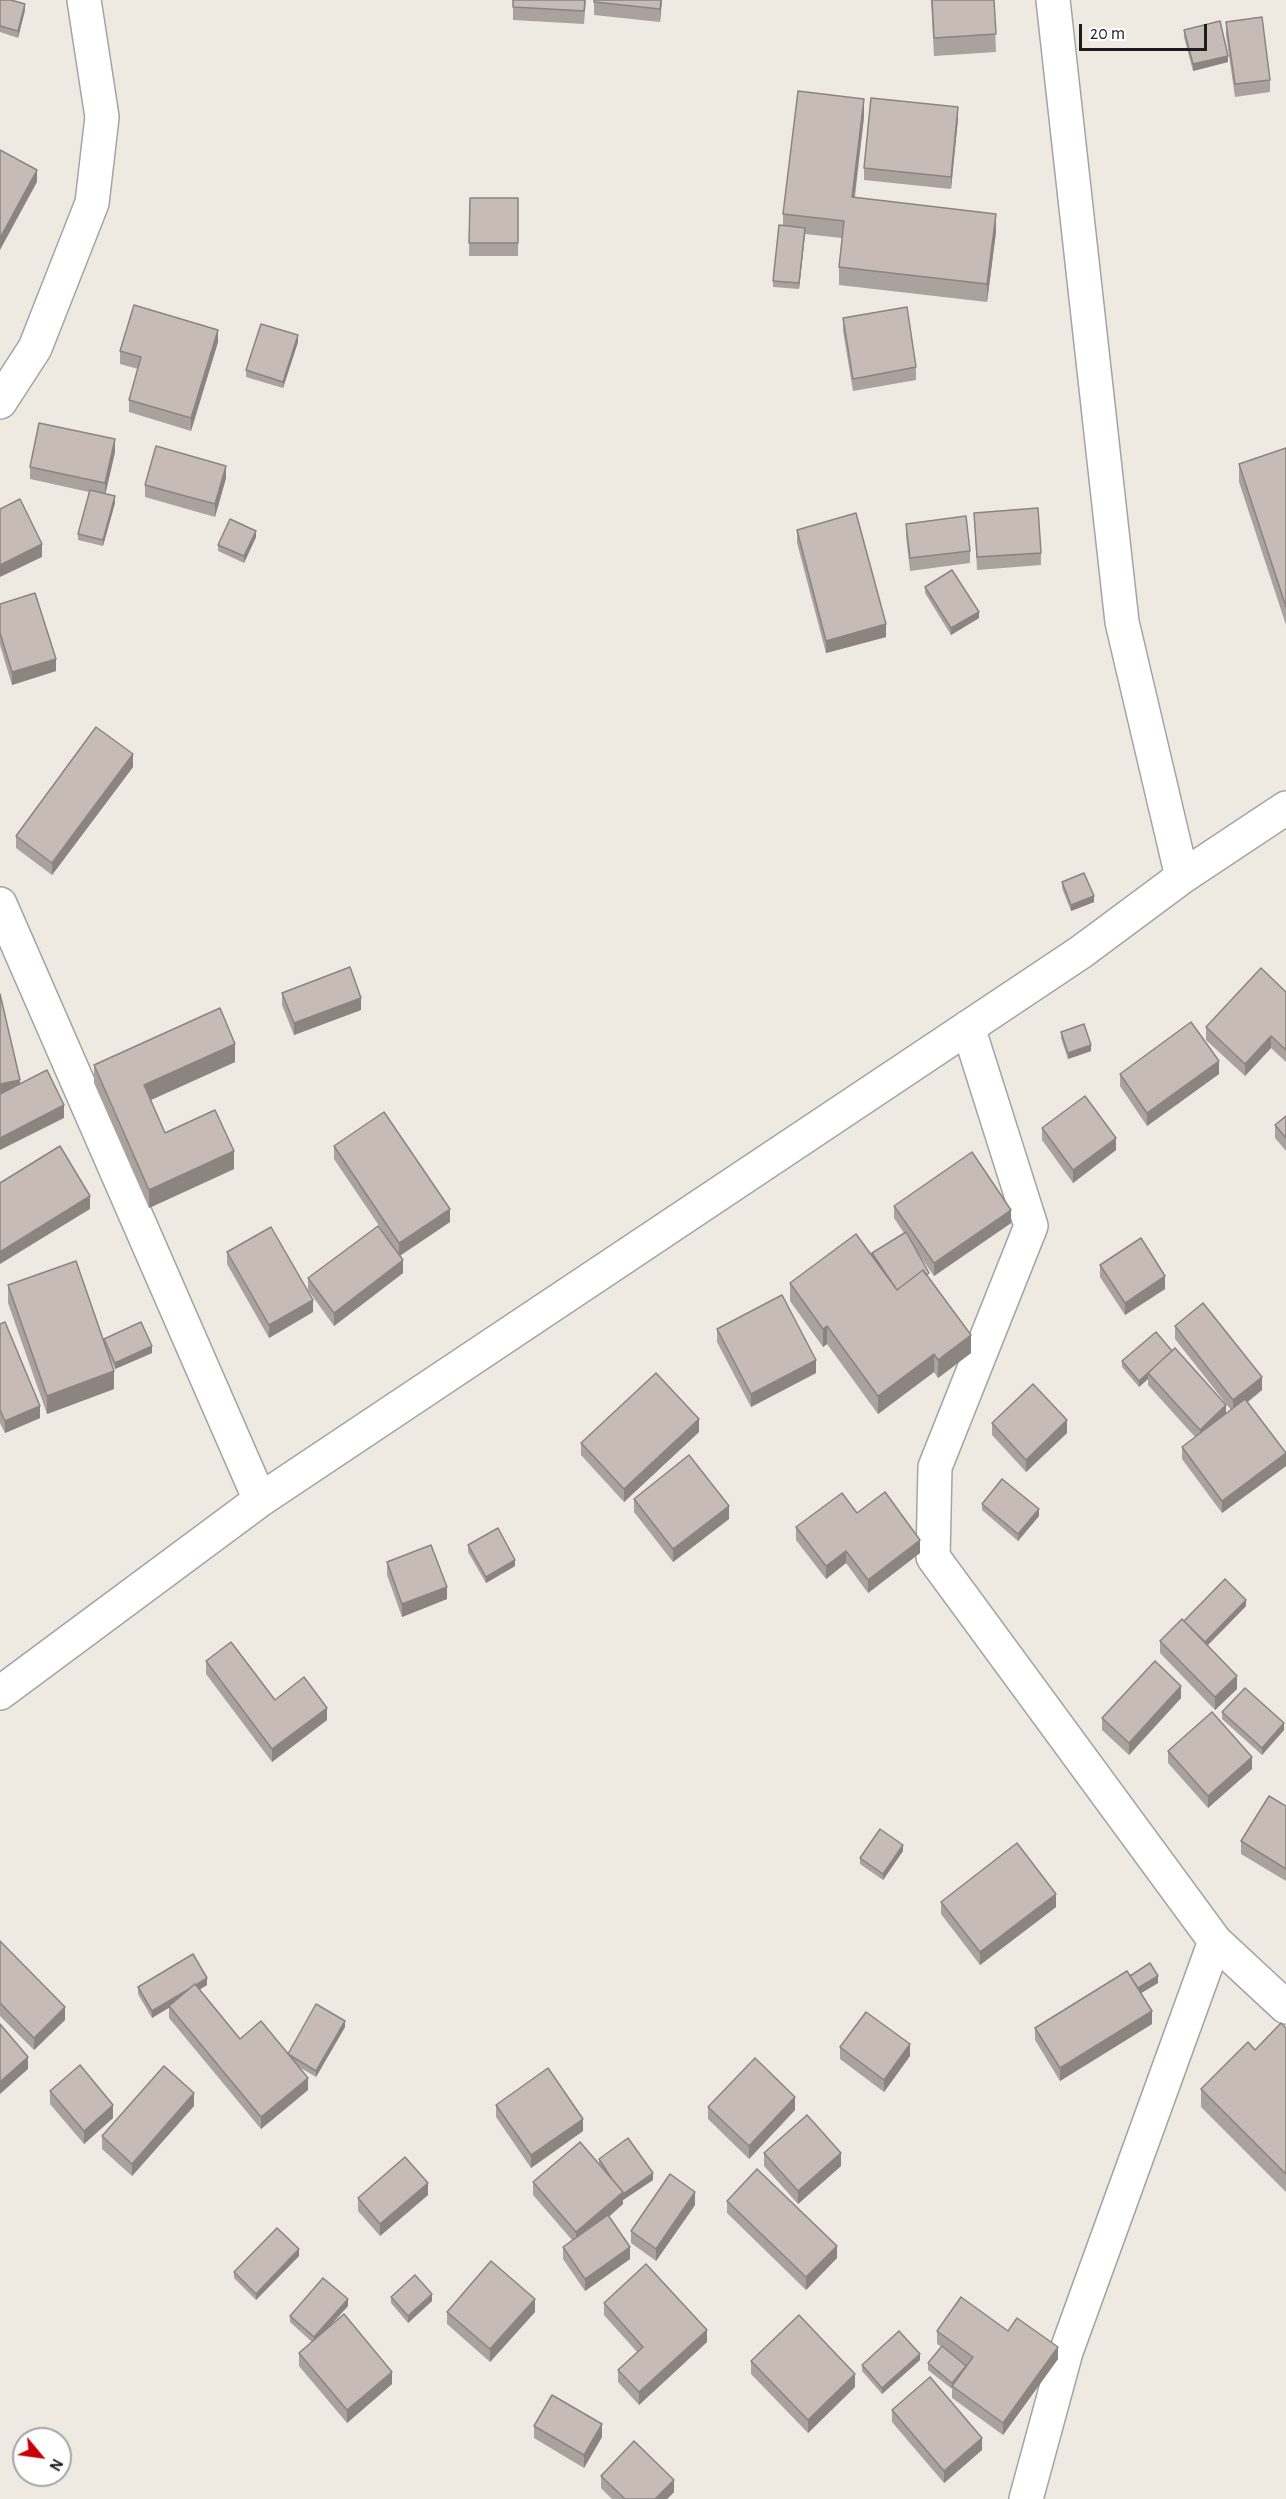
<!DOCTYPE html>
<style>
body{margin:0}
#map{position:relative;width:1286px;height:2499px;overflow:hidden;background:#eeeae2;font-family:"Alegreya Sans",sans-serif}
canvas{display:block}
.north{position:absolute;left:12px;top:2427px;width:60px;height:60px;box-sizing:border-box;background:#fff;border:2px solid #a5a5a5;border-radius:50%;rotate:119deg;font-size:16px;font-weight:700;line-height:24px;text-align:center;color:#1d1d1d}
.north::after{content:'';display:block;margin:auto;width:21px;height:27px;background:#c90007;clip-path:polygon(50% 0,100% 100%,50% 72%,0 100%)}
.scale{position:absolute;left:1079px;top:24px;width:128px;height:27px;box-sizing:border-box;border:3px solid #1d1d1d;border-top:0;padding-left:8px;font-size:18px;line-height:21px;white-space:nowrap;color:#1d1d1d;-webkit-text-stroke:4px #fff;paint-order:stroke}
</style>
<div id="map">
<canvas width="1286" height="2499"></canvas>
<div class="north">N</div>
<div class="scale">20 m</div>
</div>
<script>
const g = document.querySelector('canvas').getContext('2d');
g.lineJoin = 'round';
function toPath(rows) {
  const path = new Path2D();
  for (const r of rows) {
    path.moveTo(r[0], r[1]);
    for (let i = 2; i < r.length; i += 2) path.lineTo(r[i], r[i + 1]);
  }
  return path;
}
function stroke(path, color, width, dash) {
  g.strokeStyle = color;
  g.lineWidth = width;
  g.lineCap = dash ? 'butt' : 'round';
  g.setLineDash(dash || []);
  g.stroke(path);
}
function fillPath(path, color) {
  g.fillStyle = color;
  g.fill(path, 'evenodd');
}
const minor = toPath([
 [1053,0,1122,622,1182,877],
 [0,402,35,348,92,203,102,117,84,0],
 [0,904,260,1500],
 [968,1027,1031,1226,935,1467,933,1557,1215,1941,1286,2007],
 [0,1693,260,1500,1081,952,1182,877,1286,808],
 [1026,2499,1066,2352,1215,1941]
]);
stroke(minor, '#a4a4a4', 36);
stroke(minor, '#fff', 33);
fillPath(toPath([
 [0,0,25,10,18,38,0,32],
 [513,0,586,0,584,24,513,20],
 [594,0,662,0,660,22,594,15],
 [931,0,994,0,996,52,934,56],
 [1226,22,1270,80,1270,92,1235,97,1226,35],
 [1184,30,1228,62,1193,71,1184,37],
 [864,117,855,197,996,232,987,302,839,285,839,267,842,238,805,234,799,289,773,287,773,281,783,226,783,214],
 [958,119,951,189,864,180,864,168],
 [470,198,518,198,518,256,469,256],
 [843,318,916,367,916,380,853,391,843,331],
 [218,342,191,431,129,412,129,400,138,369,120,364,120,351],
 [298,342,283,388,246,377,246,370],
 [1286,448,1286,625,1239,482,1239,464],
 [115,452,105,494,115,503,103,546,78,540,78,534,89,492,30,479,30,467],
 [226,478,215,517,145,497,145,485],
 [974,513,1041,553,1041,565,977,570],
 [906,524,970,551,970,563,910,571,906,536],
 [797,530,886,637,826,653,797,543],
 [256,537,244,563,218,551,218,545],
 [925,587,979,618,951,635,925,593],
 [0,604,56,671,12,685,0,645],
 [133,767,52,875,16,848,16,836],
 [1062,882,1094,902,1071,911,1062,888],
 [1286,992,1286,1062,1271,1048,1245,1076,1206,1040,1206,1027],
 [282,993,361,1010,294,1035,282,1005],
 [1061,1032,1091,1051,1068,1059,1061,1038],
 [235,1062,151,1100,165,1133,234,1169,149,1208,94,1083,94,1065],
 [1120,1074,1219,1074,1147,1126,1120,1086],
 [1286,1116,1286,1151,1275,1138,1275,1125],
 [1042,1128,1116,1150,1073,1183,1042,1140],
 [334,1146,450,1222,400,1256,403,1273,334,1326,308,1290,308,1278,390,1242,334,1159],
 [894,1206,1011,1223,934,1276,917,1252,929,1279,971,1353,938,1378,934,1372,878,1414,827,1344,823,1347,790,1301,790,1283,872,1255,904,1233,894,1218],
 [227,1252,313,1312,269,1338,227,1264],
 [1100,1265,1165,1289,1125,1315,1100,1277],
 [8,1285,104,1343,104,1339,152,1353,115,1369,108,1353,114,1389,47,1414,8,1303],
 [0,1324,40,1418,5,1433,0,1423],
 [1175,1326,1262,1390,1248,1402,1286,1466,1222,1513,1182,1459,1182,1447,1195,1437,1148,1385,1148,1379,1139,1387,1122,1367,1122,1361,1172,1351,1226,1413,1231,1410,1175,1339],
 [717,1329,816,1373,751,1407,717,1342],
 [992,1423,1067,1433,1026,1472,992,1435],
 [699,1432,624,1502,581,1455,581,1443],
 [634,1499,729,1519,673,1562,634,1512],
 [982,1504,1039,1516,1018,1541,982,1510],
 [857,1513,920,1553,868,1593,846,1563,826,1579,796,1540,796,1527],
 [468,1545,515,1566,486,1583,468,1552],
 [387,1562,447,1599,402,1617,387,1575],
 [1246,1606,1207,1646,1237,1689,1215,1710,1160,1653,1160,1641,1184,1622],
 [206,1661,275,1700,327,1720,272,1762,206,1674],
 [1181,1698,1129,1755,1102,1730,1102,1718],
 [1222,1712,1284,1730,1262,1755,1222,1719],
 [1168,1751,1252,1769,1208,1808,1168,1763],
 [1286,1806,1286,1881,1241,1854,1241,1841],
 [903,1851,883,1880,860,1864,860,1858],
 [941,1902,1056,1907,980,1965,941,1914],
 [0,1941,65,2020,34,2050,0,2016],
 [1130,1976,1158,1983,1141,1993,1152,2024,1060,2081,1035,2040,1035,2028],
 [207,1985,199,1990,240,2039,288,2053,345,2027,316,2077,299,2067,308,2090,261,2129,169,2018,169,2007,152,2018,138,1994,138,1987],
 [1286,2028,1286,2192,1201,2107,1201,2089,1255,2050],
 [840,2047,910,2056,884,2092,840,2059],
 [50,2091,113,2118,84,2144,50,2104],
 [496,2105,583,2131,531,2168,496,2117],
 [194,2106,132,2176,102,2149,102,2136],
 [708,2107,795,2110,749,2159,708,2119],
 [764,2153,841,2166,798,2204,764,2166],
 [599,2159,653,2180,623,2200,623,2204,609,2217,630,2259,585,2291,563,2259,563,2247,572,2240,533,2195,533,2182,599,2163],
 [428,2195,380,2236,358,2211,358,2198],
 [727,2201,837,2258,806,2290,727,2213],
 [695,2205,656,2261,631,2243,631,2231],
 [299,2256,256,2300,234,2278,234,2272],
 [391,2297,432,2301,408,2323,391,2303],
 [604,2303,707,2342,639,2405,618,2382,618,2370,637,2352,604,2315],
 [348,2306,327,2329,392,2384,347,2423,299,2366,299,2353,312,2342,290,2322,290,2316],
 [447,2312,535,2312,490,2362,447,2324],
 [937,2331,1058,2359,1003,2435,952,2398,952,2389,928,2370,928,2363,942,2347,937,2344],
 [920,2360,882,2394,862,2371,862,2365],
 [751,2361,855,2387,808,2433,751,2374],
 [892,2410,982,2450,944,2483,892,2422],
 [534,2426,602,2437,584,2468,534,2438],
 [601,2476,674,2492,667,2499,612,2499,601,2488]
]), '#aaa29c');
fillPath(toPath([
 [661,0,662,0,660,22,660,9],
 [25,4,25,10,18,38,18,31],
 [1228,56,1228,62,1193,71,1193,64],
 [864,99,864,117,852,215,852,197],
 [958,107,958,119,951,189,951,177],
 [37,170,37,182,0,250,0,238],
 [996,214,996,232,987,302,987,284],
 [805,228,805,235,799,289,799,283],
 [218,330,218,342,191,431,191,418],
 [298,335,298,342,283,388,283,382],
 [115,439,115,452,105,496,105,483],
 [226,466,226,478,215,517,215,504],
 [115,496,115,503,103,546,103,540],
 [256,531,256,537,244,563,244,556],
 [42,544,42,557,0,577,0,565],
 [979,612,979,618,951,635,951,628],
 [886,624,886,637,826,653,826,641],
 [56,659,56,671,12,685,12,672],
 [133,754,133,767,52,875,52,863],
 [1094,896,1094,902,1071,911,1071,905],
 [361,998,361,1010,294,1035,294,1023],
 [1271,1036,1271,1048,1245,1076,1245,1064],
 [235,1044,235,1062,144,1103,144,1085],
 [1091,1045,1091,1051,1068,1059,1068,1053],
 [1219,1061,1219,1074,1147,1126,1147,1113],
 [20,1080,20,1092,0,1097,0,1084],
 [64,1105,64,1118,0,1150,0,1138],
 [1116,1138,1116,1150,1073,1183,1073,1170],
 [234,1151,234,1169,149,1208,149,1190],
 [90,1196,90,1209,0,1264,0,1252],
 [450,1209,450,1222,399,1256,399,1243],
 [1011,1210,1011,1223,934,1276,934,1263],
 [403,1260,403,1273,334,1326,334,1313],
 [1165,1276,1165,1289,1125,1315,1125,1303],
 [313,1300,313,1312,269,1338,269,1325],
 [827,1326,827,1344,823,1347,823,1329],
 [971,1335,971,1353,938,1378,938,1360],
 [152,1346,152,1353,115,1369,115,1363],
 [934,1354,934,1372,878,1414,878,1396],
 [816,1360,816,1373,751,1407,751,1394],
 [114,1371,114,1389,47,1414,47,1396],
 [1148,1373,1148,1379,1139,1387,1139,1381],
 [1262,1377,1262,1390,1233,1413,1233,1400],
 [1226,1405,1226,1418,1200,1442,1200,1430],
 [40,1406,40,1418,5,1433,5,1421],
 [699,1419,699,1432,624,1502,624,1489],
 [1067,1420,1067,1433,1026,1472,1026,1460],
 [1286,1453,1286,1466,1222,1513,1222,1501],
 [729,1506,729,1519,673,1562,673,1549],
 [1039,1509,1039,1516,1018,1541,1018,1534],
 [920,1540,920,1553,868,1593,868,1580],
 [846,1551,846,1563,826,1579,826,1566],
 [515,1560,515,1566,486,1583,486,1577],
 [447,1587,447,1599,402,1617,402,1604],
 [1246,1600,1246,1606,1205,1648,1205,1642],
 [1237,1676,1237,1689,1215,1710,1215,1697],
 [1181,1686,1181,1698,1129,1755,1129,1743],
 [327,1708,327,1720,272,1762,272,1749],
 [1284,1723,1284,1730,1262,1755,1262,1748],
 [1252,1757,1252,1769,1208,1808,1208,1796],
 [903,1845,903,1851,883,1880,883,1874],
 [1056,1894,1056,1907,980,1965,980,1952],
 [1158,1976,1158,1983,1138,1995,1138,1988],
 [207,1978,207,1985,152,2018,152,2011],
 [65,2007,65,2020,34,2050,34,2038],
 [1152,2011,1152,2024,1060,2081,1060,2068],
 [345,2021,345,2027,316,2077,316,2071],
 [910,2044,910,2056,884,2092,884,2080],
 [28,2057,28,2069,0,2094,0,2082],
 [308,2078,308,2090,261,2129,261,2117],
 [194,2093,194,2106,132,2176,132,2164],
 [795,2097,795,2110,749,2159,749,2146],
 [113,2105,113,2118,84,2144,84,2131],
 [583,2119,583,2131,531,2168,531,2155],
 [841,2153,841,2166,798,2204,798,2191],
 [653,2173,653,2180,623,2200,623,2204,576,2245,576,2232,623,2192],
 [428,2183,428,2195,380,2236,380,2224],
 [695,2192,695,2205,656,2261,656,2249],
 [837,2246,837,2258,806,2290,806,2277],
 [630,2247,630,2259,585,2291,585,2279],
 [299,2249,299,2256,256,2300,256,2294],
 [432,2294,432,2301,408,2323,408,2316],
 [348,2299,348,2306,314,2343,314,2337],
 [535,2299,535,2312,490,2362,490,2349],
 [707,2330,707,2342,639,2405,639,2392],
 [1058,2347,1058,2359,1003,2435,1003,2423],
 [920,2354,920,2360,882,2394,882,2388],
 [392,2372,392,2384,347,2423,347,2410],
 [855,2374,855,2387,808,2433,808,2420],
 [602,2424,602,2437,584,2468,584,2455],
 [982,2438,982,2450,944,2483,944,2471],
 [674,2480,674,2492,667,2499,655,2499]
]), '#8b847f');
const building = toPath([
 [0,0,11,0,25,4,18,31,0,26,0,0],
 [513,0,585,0,584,11,513,7,513,0],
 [594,0,661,0,660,9,594,2,594,0],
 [932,0,994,0,996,34,934,38,932,0],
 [1262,17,1270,80,1235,84,1226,22,1262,17],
 [1220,21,1228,56,1193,64,1184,30,1220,21],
 [798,91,864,99,852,197,996,214,987,284,839,267,844,221,783,214,798,91],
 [871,98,958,107,951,177,864,168,871,98],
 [0,150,37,170,0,238,0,150],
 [470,198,518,198,518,243,469,243,470,198],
 [779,225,805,228,799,283,773,281,779,225],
 [134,305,218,330,191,418,129,400,141,357,120,351,134,305],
 [907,307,916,367,853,379,843,318,907,307],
 [261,324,298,335,283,382,246,370,261,324],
 [39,423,115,439,105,483,30,467,39,423],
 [156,446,226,466,215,504,145,485,156,446],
 [1286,448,1286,607,1239,464,1286,448],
 [90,490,115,496,103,540,78,534,90,490],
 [20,499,42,544,0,565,0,509,20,499],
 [1038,508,1041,553,977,557,974,513,1038,508],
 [856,513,886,624,826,641,797,530,856,513],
 [966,516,970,551,910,558,906,524,966,516],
 [230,519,256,531,244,556,218,545,230,519],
 [952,570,979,612,951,628,925,587,952,570],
 [35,593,56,659,12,672,0,633,0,604,35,593],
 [96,727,133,754,52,863,16,836,96,727],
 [1084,873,1094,896,1071,905,1062,882,1084,873],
 [350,967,361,998,294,1023,282,993,350,967],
 [1261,968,1286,992,1286,1050,1271,1036,1245,1064,1206,1027,1261,968],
 [0,994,20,1080,0,1084,0,994],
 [220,1008,235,1044,144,1085,165,1133,215,1110,234,1151,149,1190,94,1065,220,1008],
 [1191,1022,1219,1061,1147,1113,1120,1074,1191,1022],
 [1084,1024,1091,1045,1068,1053,1061,1032,1084,1024],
 [47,1070,64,1105,0,1138,0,1094,47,1070],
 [1085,1096,1116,1138,1073,1170,1042,1128,1085,1096],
 [384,1112,450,1209,399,1243,334,1146,384,1112],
 [1286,1116,1286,1138,1275,1125,1286,1116],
 [60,1146,90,1196,0,1252,0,1183,60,1146],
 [972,1152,1011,1210,934,1263,894,1206,972,1152],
 [378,1226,403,1260,334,1313,308,1278,378,1226],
 [271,1227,313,1300,269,1325,227,1252,271,1227],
 [906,1232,929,1273,926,1275,923,1270,897,1290,872,1253,906,1232],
 [856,1234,897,1290,923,1270,971,1335,938,1360,934,1354,878,1396,827,1326,823,1329,790,1283,856,1234],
 [1141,1238,1165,1276,1125,1303,1100,1265,1141,1238],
 [76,1261,114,1371,47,1396,8,1285,76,1261],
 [782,1295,816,1360,751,1394,717,1329,782,1295],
 [1203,1303,1262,1377,1233,1400,1175,1326,1203,1303],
 [5,1322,40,1406,5,1421,0,1410,0,1324,5,1322],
 [141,1322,152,1346,115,1363,104,1339,141,1322],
 [1156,1332,1172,1351,1139,1381,1122,1361,1156,1332],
 [1175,1348,1226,1405,1200,1430,1148,1373,1175,1348],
 [656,1373,699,1419,624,1489,581,1443,656,1373],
 [1033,1384,1067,1420,1026,1460,992,1423,1033,1384],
 [1245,1399,1286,1453,1222,1501,1182,1447,1245,1399],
 [689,1455,729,1506,673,1549,634,1499,689,1455],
 [1002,1479,1039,1509,1018,1534,982,1504,1002,1479],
 [885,1492,920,1540,868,1580,846,1551,826,1566,796,1527,842,1493,857,1513,885,1492],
 [498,1528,515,1560,486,1577,468,1545,498,1528],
 [431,1545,447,1587,402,1604,387,1562,431,1545],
 [1225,1579,1246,1600,1205,1642,1184,1621,1225,1579],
 [1182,1619,1237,1676,1215,1697,1160,1641,1182,1619],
 [231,1642,275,1700,304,1677,327,1708,272,1749,206,1661,231,1642],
 [1155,1661,1181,1686,1129,1743,1102,1718,1155,1661],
 [1245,1688,1284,1723,1262,1748,1222,1712,1245,1688],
 [1212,1712,1252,1757,1208,1796,1168,1751,1212,1712],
 [1269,1796,1286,1806,1286,1869,1241,1841,1269,1796],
 [880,1829,903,1845,883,1874,860,1858,880,1829],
 [1017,1843,1056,1894,980,1952,941,1902,1017,1843],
 [0,1941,65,2007,34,2038,0,2003,0,1941],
 [193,1954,207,1978,196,1985,195,1984,189,1989,152,2011,138,1987,193,1954],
 [1150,1963,1158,1976,1138,1988,1130,1976,1150,1963],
 [1127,1971,1152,2011,1060,2068,1035,2028,1127,1971],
 [195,1984,240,2039,261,2021,308,2078,261,2117,169,2006,195,1984],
 [316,2004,345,2021,316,2071,288,2054,316,2004],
 [866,2012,910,2044,884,2080,840,2047,866,2012],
 [1281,2023,1286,2028,1286,2174,1201,2089,1248,2042,1255,2050,1281,2023],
 [0,2024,28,2057,0,2082,0,2024],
 [755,2058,795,2097,749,2146,708,2107,755,2058],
 [80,2065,113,2105,84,2131,50,2091,80,2065],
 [164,2066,194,2093,132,2164,102,2136,164,2066],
 [548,2068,583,2119,531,2155,496,2105,548,2068],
 [807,2115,841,2153,798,2191,764,2153,807,2115],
 [628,2138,653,2173,623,2194,623,2192,612,2179,599,2159,628,2138],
 [580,2142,623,2192,576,2232,533,2182,580,2142],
 [405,2157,428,2183,380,2224,358,2198,405,2157],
 [757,2169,837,2246,806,2277,727,2201,757,2169],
 [670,2174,695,2192,656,2249,631,2231,670,2174],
 [608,2215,630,2247,585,2279,563,2247,608,2215],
 [277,2228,299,2249,256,2294,234,2272,277,2228],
 [491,2261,535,2299,490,2349,447,2312,491,2261],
 [646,2264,707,2330,639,2392,618,2370,643,2347,604,2303,646,2264],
 [415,2275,432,2294,408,2316,391,2297,415,2275],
 [323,2278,348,2299,314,2337,290,2316,323,2278],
 [961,2297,1008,2331,1017,2318,1058,2347,1003,2423,952,2386,973,2357,937,2331,961,2297],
 [344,2314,392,2372,347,2410,299,2353,344,2314],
 [799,2315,855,2374,808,2420,751,2361,799,2315],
 [899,2331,920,2354,882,2388,862,2365,899,2331],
 [942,2346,966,2366,952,2383,928,2363,942,2346],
 [930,2377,982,2438,944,2471,892,2410,930,2377],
 [552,2395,602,2424,584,2455,534,2426,552,2395],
 [634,2441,674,2480,655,2499,625,2499,601,2476,634,2441]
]);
fillPath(building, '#c6bcb5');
stroke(building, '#8b847f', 1.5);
</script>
